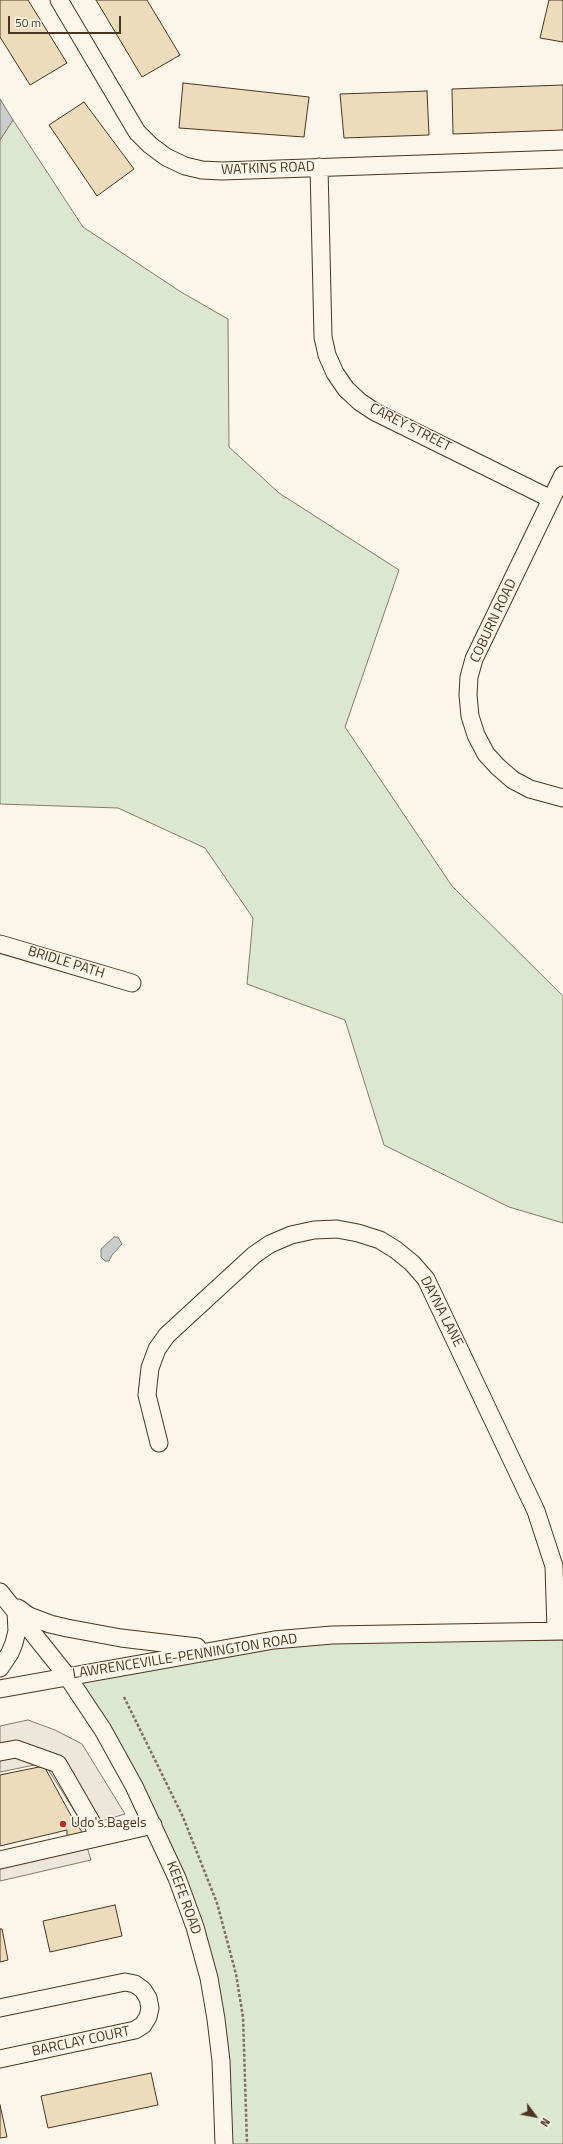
<!DOCTYPE html>
<style>
body{margin:0}
#map{position:relative;width:563px;height:2144px;overflow:hidden;background:#fbf6e9;font-family:"Titillium Web",sans-serif}
canvas{display:block}
.north{position:absolute;left:515px;top:2096px;width:40px;height:40px;-webkit-text-stroke:3px #fbf6e9;paint-order:stroke;rotate:122deg;font-size:11px;font-weight:700;line-height:16px;text-align:center;color:#4a3520}
.north::after{content:'';display:block;margin:auto;width:14px;height:18px;background:#4a3520;clip-path:polygon(50% 0,100% 100%,50% 72%,0 100%)}
.scale{position:absolute;left:8px;top:16px;width:113px;height:18px;box-sizing:border-box;border:2px solid #4a3520;border-top:0;padding-left:5px;font-size:12px;line-height:14px;white-space:nowrap;color:#4a3520;-webkit-text-stroke:3px #fbf6e9;paint-order:stroke}
</style>
<div id="map">
<canvas width="563" height="2144"></canvas>
<div class="north">N</div>
<div class="scale">50 m</div>
</div>
<script>
const g = document.querySelector('canvas').getContext('2d');
g.lineJoin = 'round';
function fillPath(path, color) {
  g.fillStyle = color;
  g.fill(path, 'evenodd');
}
function toPath(rows) {
  const path = new Path2D();
  for (const r of rows) {
    path.moveTo(r[0], r[1]);
    for (let i = 2; i < r.length; i += 2) path.lineTo(r[i], r[i + 1]);
  }
  return path;
}
function stroke(path, color, width, dash) {
  g.strokeStyle = color;
  g.lineWidth = width;
  g.lineCap = dash ? 'butt' : 'round';
  g.setLineDash(dash || []);
  g.stroke(path);
}
function drawText(font, color, halo, rows, align = 'center') {
  g.font = font + ' "Titillium Web",sans-serif';
  g.lineWidth = 3;
  g.setLineDash([]);
  g.textBaseline = 'middle';
  g.strokeStyle = halo;
  g.fillStyle = color;
  for (const [text, x, y, turn = 0] of rows) {
    g.save();
    g.translate(x, y);
    g.rotate((+turn || 0) * Math.PI / 180);
    g.textAlign = isNaN(turn) ? turn : align;
    if (halo) g.strokeText(text, 0, 0);
    g.fillText(text, 0, 0);
    g.restore();
  }
}
const green = toPath([
 [13,120,83,227,181,292,228,319,229,447,279,493,399,570,345,727,452,886,563,996,563,1223,509,1207,384,1145,345,1020,247,984,253,918,205,848,118,808,0,804,0,140,13,120],
 [423,1640,563,1640,563,2144,227,2144,201,1934,76,1680,221,1653,340,1641,423,1640]
]);
fillPath(green, '#dce7d0');
stroke(green, '#887966', 1);
const parking = toPath([
 [28,1720,55,1730,82,1744,125,1814,84,1826,44,1763,0,1772,0,1726,28,1720],
 [83,1834,91,1860,0,1881,0,1852,83,1834]
]);
fillPath(parking, '#ede7d9');
stroke(parking, '#887966', 1);
const water = toPath([
 [0,99,13,120,0,140,0,99],
 [114,1237,118,1237,122,1244,112,1255,109,1261,105,1261,101,1257,101,1249,114,1237]
]);
fillPath(water, '#c9cecd');
stroke(water, '#887966', 1);
const building = toPath([
 [0,0,28,0,67,63,30,85,0,37,0,0],
 [96,0,147,0,180,55,142,77,96,0],
 [549,0,563,0,563,42,540,38,549,0],
 [183,83,309,97,304,137,179,128,183,83],
 [563,85,563,130,453,134,452,89,563,85],
 [427,91,429,135,344,138,340,94,427,91],
 [84,102,134,169,97,196,49,125,84,102],
 [44,1766,74,1821,83,1833,67,1837,67,1830,0,1846,0,1775,44,1766],
 [115,1905,122,1936,50,1952,43,1921,115,1905],
 [0,1929,2,1929,8,1960,0,1962,0,1929],
 [151,2073,158,2105,48,2128,41,2096,151,2073],
 [0,2105,7,2137,0,2138,0,2105]
]);
fillPath(building, '#ecdcbc');
stroke(building, '#4a3520', 1);
const minor = toPath([
 [59,0,137,132,150,145,166,157,185,166,202,170,222,171,563,159],
 [319,167,323,337,327,355,335,373,346,389,360,402,375,412,551,499],
 [563,475,474,659,469,677,468,695,470,716,476,735,486,754,498,767,513,780,530,789,563,798],
 [0,944,132,983],
 [159,1443,147,1395,150,1368,157,1349,167,1335,254,1255,270,1244,291,1235,314,1230,337,1229,358,1233,380,1240,396,1250,412,1263,426,1279,536,1511,554,1566,556,1630],
 [0,1592,67,1676,103,1730,134,1786,177,1878,195,1927,209,1978,216,2019,221,2061,224,2144],
 [18,1608,29,1616,50,1624,67,1628,121,1638,197,1647],
 [0,1668,10,1653,14,1643,17,1631,16,1612],
 [0,1689,274,1640,332,1635,563,1631],
 [0,1752,16,1749,58,1764,100,1837],
 [0,1860,153,1825],
 [0,2008,125,1982,135,1984,143,1990,148,1998,150,2008,148,2017,143,2025,135,2030,0,2059]
]);
stroke(minor, '#4a3520', 19);
stroke(toPath([
 [124,1697,183,1817,217,1903,236,1974,243,2017,247,2144]
]), '#7f6f5c', 2.5, [3, 2]);
stroke(minor, '#fbf6e9', 17);
for (const [x, y, r, color] of [
 [63,1824,4,"#c62828"]
]) {
  const dot = new Path2D();
  dot.arc(x, y, r, 0, 2 * Math.PI);
  g.fillStyle = color;
  g.fill(dot);
  stroke(dot, '#fbf6e9', 1.5);
}
drawText('14px', '#4a3520', '#fbf6e9', [
 ["WATKINS ROAD",268,169,-2],
 ["CAREY STREET",410,428,27],
 ["COBURN ROAD",494,621,-65],
 ["BRIDLE PATH",66,963,17],
 ["DAYNA LANE",441,1312,63],
 ["LAWRENCEVILLE-PENNINGTON ROAD",185,1657,-9],
 ["KEEFE ROAD",183,1898,70],
 ["BARCLAY COURT",81,2042,-12]
]);
drawText('14px', '#4a3520', '#fbf6e9', [
 ["Udo's Bagels",71,1824]
], 'left');
</script>
